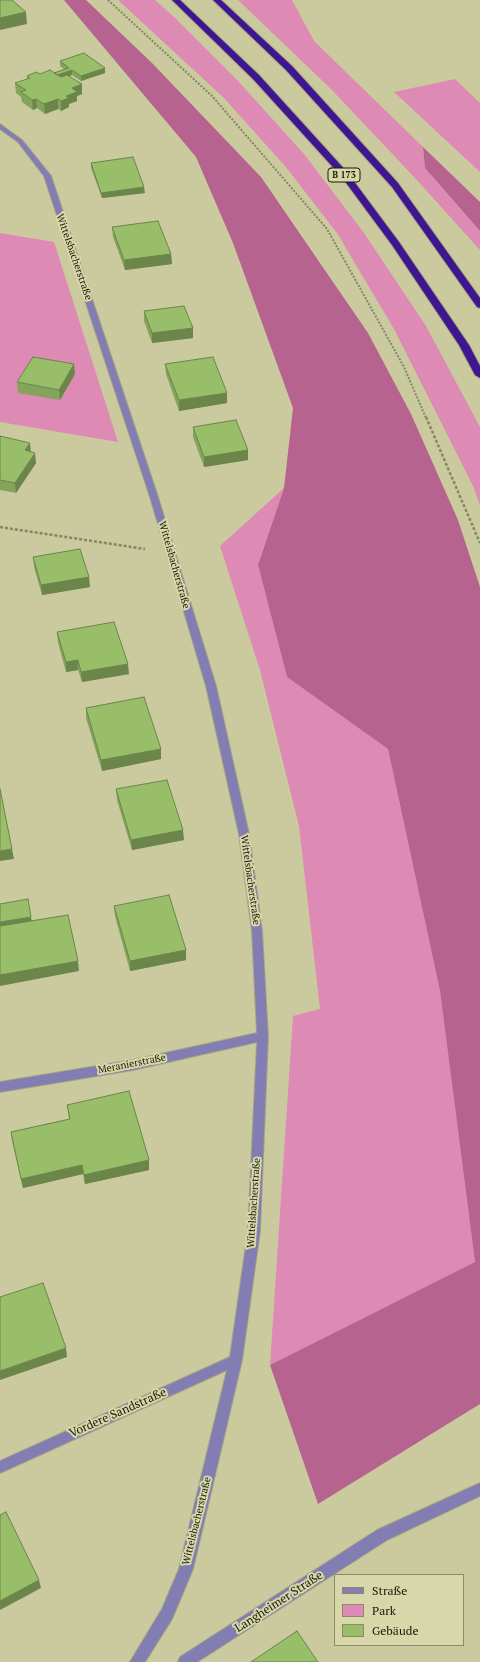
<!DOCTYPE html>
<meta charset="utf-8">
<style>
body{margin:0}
#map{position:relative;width:480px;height:1662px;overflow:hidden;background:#caca9e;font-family:"PT Serif",serif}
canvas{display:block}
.legend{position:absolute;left:334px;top:1574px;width:130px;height:72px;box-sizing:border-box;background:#d7d7aa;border:1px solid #8b8b69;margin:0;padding:5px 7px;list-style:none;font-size:12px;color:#191908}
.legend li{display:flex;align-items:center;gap:8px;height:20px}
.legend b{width:20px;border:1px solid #8b8b69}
</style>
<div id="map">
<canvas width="480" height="1662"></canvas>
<ul class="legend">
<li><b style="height:5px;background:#827db2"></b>Straße</li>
<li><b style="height:11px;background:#dd8ab4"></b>Park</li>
<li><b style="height:11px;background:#99be6a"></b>Gebäude</li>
</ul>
</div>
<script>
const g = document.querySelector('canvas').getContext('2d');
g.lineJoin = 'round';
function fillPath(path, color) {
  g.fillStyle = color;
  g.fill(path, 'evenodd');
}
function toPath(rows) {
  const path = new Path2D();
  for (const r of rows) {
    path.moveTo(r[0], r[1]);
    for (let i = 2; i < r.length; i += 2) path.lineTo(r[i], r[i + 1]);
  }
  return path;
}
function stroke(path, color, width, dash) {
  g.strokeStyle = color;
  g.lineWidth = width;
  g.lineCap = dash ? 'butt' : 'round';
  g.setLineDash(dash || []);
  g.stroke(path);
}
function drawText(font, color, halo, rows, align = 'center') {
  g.font = font + ' "PT Serif",serif';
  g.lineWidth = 4;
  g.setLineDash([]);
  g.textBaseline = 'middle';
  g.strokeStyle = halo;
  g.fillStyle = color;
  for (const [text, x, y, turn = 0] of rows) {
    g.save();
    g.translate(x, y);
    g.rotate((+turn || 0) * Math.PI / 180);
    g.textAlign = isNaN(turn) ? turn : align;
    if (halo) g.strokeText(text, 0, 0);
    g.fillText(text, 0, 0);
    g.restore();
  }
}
fillPath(toPath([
 [118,0,155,0,174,17,239,82,304,154,364,233,426,326,480,427,480,505,473,486,394,329,337,233,285,166,224,98],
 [238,0,292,0,314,41,423,147,425,168,480,231,480,250,415,178,332,90],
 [455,79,480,103,480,172,394,92],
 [0,233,54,242,118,442,0,422],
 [284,488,258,565,287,677,388,749,440,991,475,1262,270,1365,293,1016,320,1009,299,826,260,670,220,546]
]), '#dd8ab4');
fillPath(toPath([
 [64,0,86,0,152,63,261,177,368,333,411,414,458,520,480,587,480,1404,318,1504,270,1365,475,1262,440,991,388,749,287,677,258,565,284,488,293,408,233,243,196,157],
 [423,147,480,202,480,231,425,168]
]), '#b6638f');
const street = toPath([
 [0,124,22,140,51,176,158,497,216,686,249,834,262,931,268,1036,260,1231,242,1360,193,1569,172,1619,145,1662,130,1662,162,1609,179,1569,227,1370,0,1473,0,1461,230,1357,248,1231,257,1042,133,1070,0,1092,0,1082,133,1060,257,1033,252,931,239,834,206,686,150,497,44,176,18,142,0,129,0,124],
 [480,1483,480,1496,387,1540,197,1662,178,1662,180,1657,377,1530,480,1483]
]);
const highway = toPath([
 [172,0,180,0,259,75,347,172,399,242,469,345,480,366,480,378,475,375,459,345,392,245,341,176,253,79,172,0],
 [213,0,221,0,292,66,398,183,480,298,480,308,477,307,392,187,286,70,213,0]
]);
stroke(street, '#a7a780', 2);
stroke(highway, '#a7a780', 2);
stroke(toPath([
 [108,0,212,96,327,229,404,367,426,418]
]), '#868665', 2, [2, 1.5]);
stroke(toPath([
 [426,417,480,543],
 [0,527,145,549]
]), '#868665', 2.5, [3, 2]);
fillPath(street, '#827db2');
fillPath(highway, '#3e168f');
fillPath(toPath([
 [60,61,105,73,81,81,72,75,69,76,82,94,77,96,77,101,69,104,69,107,61,111,58,109,45,114,37,108,33,110,22,102,21,97,16,93,15,83,27,79,27,76,54,73,64,69,60,66],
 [91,163,145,193,102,198,91,168],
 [112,227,171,254,172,264,125,270,113,237],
 [144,311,193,338,152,343,144,321],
 [165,364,227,403,179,411,166,374],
 [75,374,60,400,18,393,17,382],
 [193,427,248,460,204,467,193,437],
 [0,436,31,452,36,463,16,493,0,490],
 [33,557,90,587,42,595,34,567],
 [57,632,129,674,82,682,78,670,66,672,58,643],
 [86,708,161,759,102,771,86,718],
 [116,789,184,840,132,850,117,800],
 [114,906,186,960,130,971,115,916],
 [67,1105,149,1170,85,1184,83,1174,23,1188,12,1141,11,1132,69,1119]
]), '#84a35b');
fillPath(toPath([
 [26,12,27,24,0,30,0,18],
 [105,68,105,73,81,81,81,76],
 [72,70,72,75,54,82,53,76],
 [82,84,82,94,77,96,77,101,69,104,69,107,61,111,61,101,66,96,72,88],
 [36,99,37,108,33,110,32,100],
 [58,99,58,109,45,114,44,104],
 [144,187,145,193,102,198,101,193],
 [171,254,172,264,125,270,124,260],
 [193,328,193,338,152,343,152,333],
 [74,364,75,374,60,400,59,390],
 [227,393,227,403,179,411,179,400],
 [30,443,31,453,25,450],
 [248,450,248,460,204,467,204,457],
 [35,453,36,463,16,493,15,483],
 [89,577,90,587,42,595,41,585],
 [78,660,78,670,66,672,66,662],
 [128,664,129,674,82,682,81,672],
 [161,749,161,759,102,771,101,760],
 [183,830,184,840,132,850,131,840],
 [12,849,14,859,0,861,0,851],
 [31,917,32,923,0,928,0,922],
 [186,950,186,960,130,971,130,961],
 [78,961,79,971,0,986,0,975],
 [149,1160,149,1170,85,1184,84,1175],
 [82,1165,83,1174,23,1188,21,1179],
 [66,1348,67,1357,0,1380,0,1371],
 [39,1580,41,1588,0,1610,0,1601]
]), '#6b854a');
const building = toPath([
 [0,0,12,0,26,12,0,18,0,0],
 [84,53,105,68,81,76,72,70,57,75,54,73,69,68,60,61,84,53],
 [50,70,61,77,67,75,82,84,72,88,77,92,66,96,69,98,61,101,58,99,44,104,36,99,32,100,21,92,26,90,15,83,30,78,27,76,36,72,40,74,50,70],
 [133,157,144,187,101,193,91,163,133,157],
 [158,221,171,254,124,260,112,227,158,221],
 [184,306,193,328,152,333,144,311,184,306],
 [33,357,74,364,59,390,17,382,33,357],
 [213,357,227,393,179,400,165,364,213,357],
 [236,420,248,450,204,457,193,427,236,420],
 [0,436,30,443,25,450,35,453,15,483,0,480,0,436],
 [80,549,89,577,41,585,33,557,80,549],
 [114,622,128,664,81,672,78,660,66,662,57,632,114,622],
 [144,697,161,749,101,760,86,708,144,697],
 [167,780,183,830,131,840,116,789,167,780],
 [0,789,12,849,0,851,0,789],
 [169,895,186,950,130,961,114,906,169,895],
 [28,899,31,917,0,922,0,904,28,899],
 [68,915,78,961,0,975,0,926,68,915],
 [129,1091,149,1160,84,1175,82,1165,21,1179,11,1132,70,1119,67,1105,129,1091],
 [43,1283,66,1348,0,1371,0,1297,43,1283],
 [6,1512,39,1580,0,1601,0,1515,6,1512],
 [297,1631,318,1662,251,1662,297,1631]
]);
fillPath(building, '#99be6a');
stroke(building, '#6b854a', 1);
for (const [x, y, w] of [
 [344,175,32]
]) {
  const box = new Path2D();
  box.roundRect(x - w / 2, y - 7, w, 14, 3);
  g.fillStyle = '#d7d7aa';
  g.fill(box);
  stroke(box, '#191908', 1);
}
drawText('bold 9px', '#191908', null, [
 ["B 173",344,175]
]);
drawText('10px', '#191908', '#d7d7aa', [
 ["Wittelsbacherstraße",74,257,71],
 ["Wittelsbacherstraße",174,565,74],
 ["Wittelsbacherstraße",250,880,82],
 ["Meranierstraße",132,1064,-11],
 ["Wittelsbacherstraße",254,1203,-86],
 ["Wittelsbacherstraße",197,1521,-76]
]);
drawText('12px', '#191908', '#d7d7aa', [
 ["Vordere Sandstraße",118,1413,-24],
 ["Langheimer Straße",279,1602,-33]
]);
</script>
